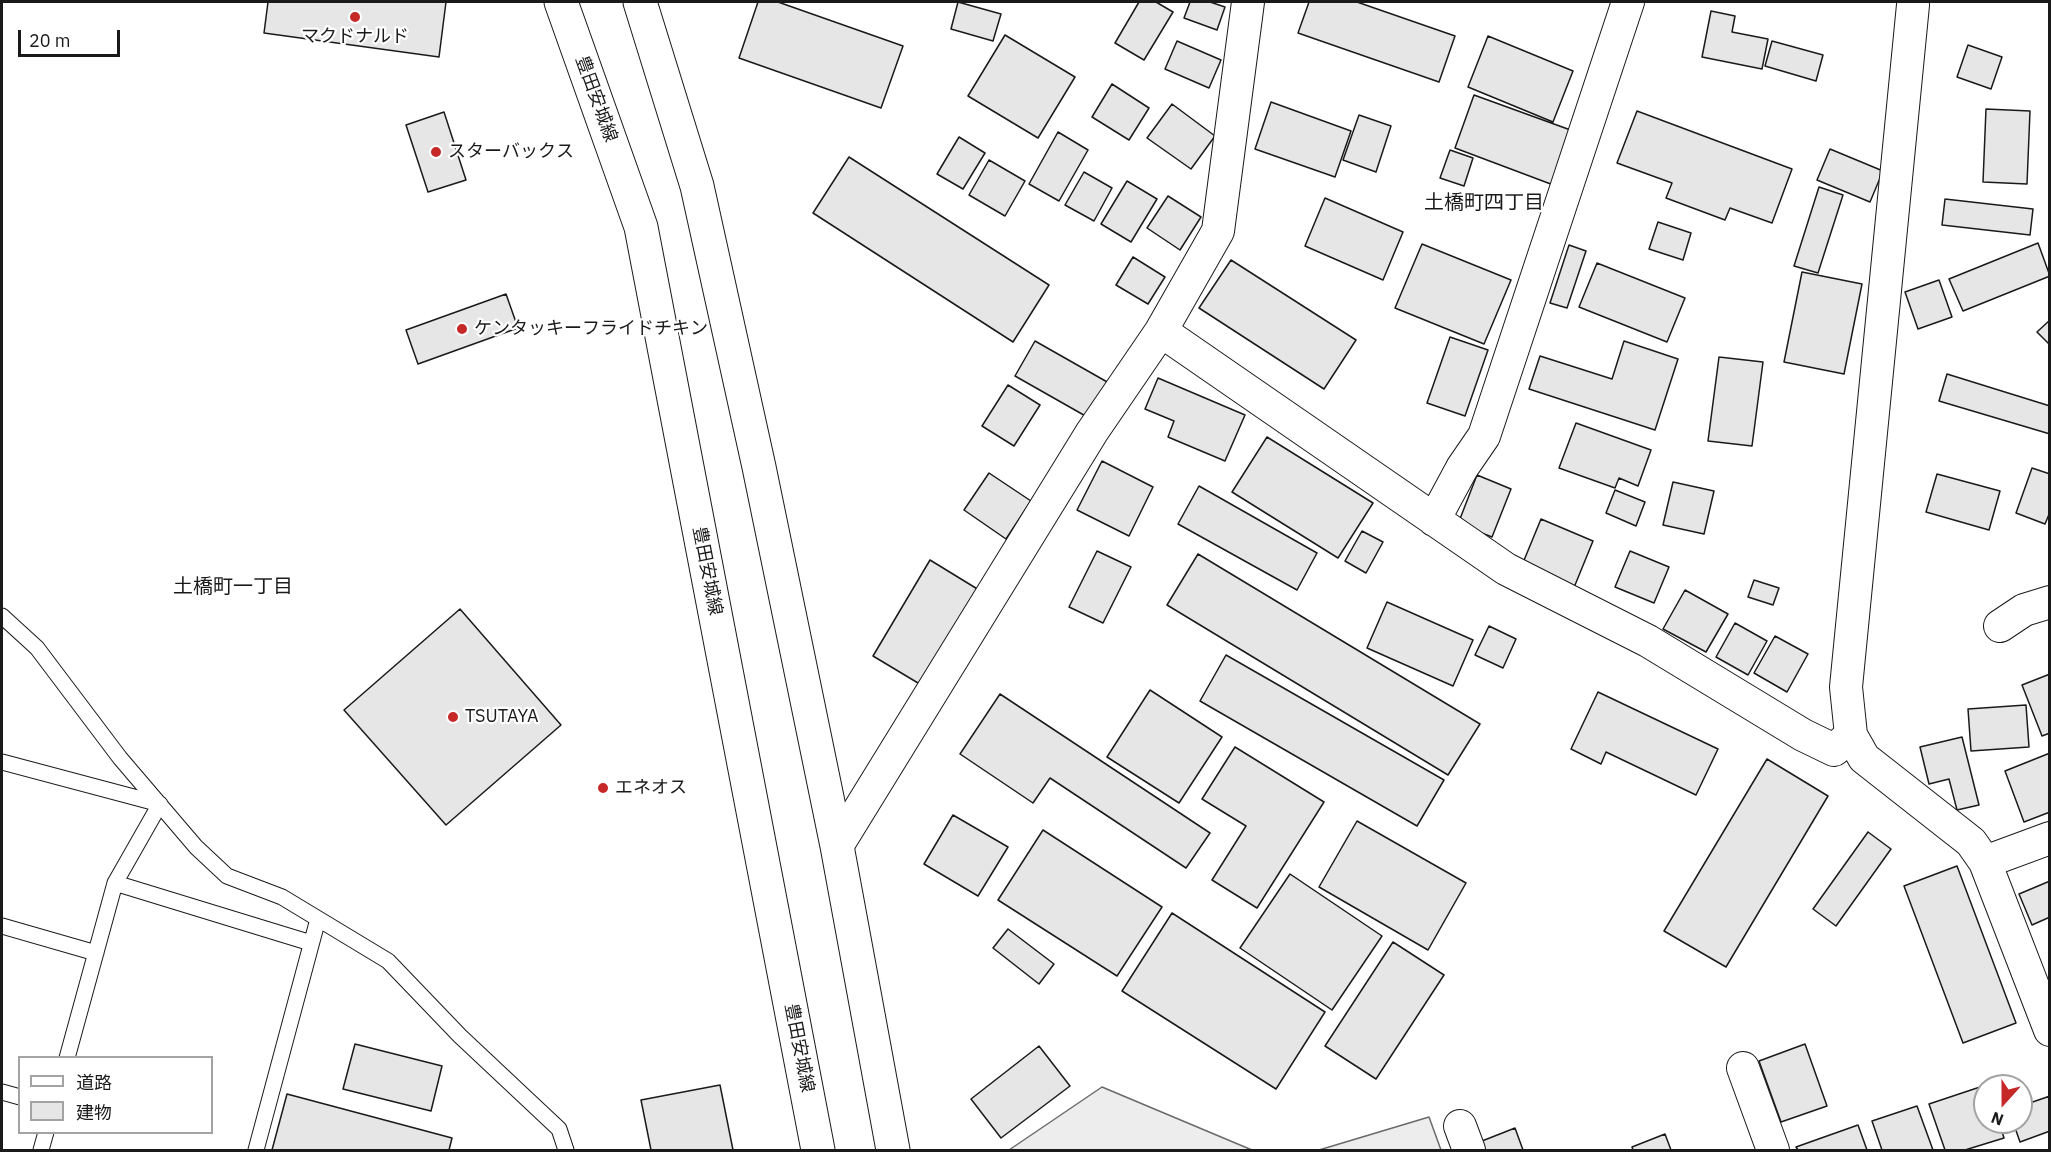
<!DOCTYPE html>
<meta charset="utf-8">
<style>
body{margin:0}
#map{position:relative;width:2051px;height:1152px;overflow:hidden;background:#fff;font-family:"IBM Plex Sans","Noto Sans JP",sans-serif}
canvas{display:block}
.frame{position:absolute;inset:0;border:3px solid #1a1a1a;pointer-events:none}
.legend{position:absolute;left:18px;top:1056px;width:195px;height:78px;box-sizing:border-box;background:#fff;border:2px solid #a3a3a3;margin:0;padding:8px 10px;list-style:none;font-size:18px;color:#1a1a1a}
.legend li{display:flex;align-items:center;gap:12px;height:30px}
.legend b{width:30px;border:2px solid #a3a3a3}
.north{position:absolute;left:1973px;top:1074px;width:60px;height:60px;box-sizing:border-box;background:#fff;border:2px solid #a3a3a3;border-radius:50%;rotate:201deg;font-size:16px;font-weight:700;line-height:24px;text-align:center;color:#1a1a1a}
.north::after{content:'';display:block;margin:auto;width:21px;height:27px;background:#c62828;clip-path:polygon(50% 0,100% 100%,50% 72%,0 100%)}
.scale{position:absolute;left:18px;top:30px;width:102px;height:27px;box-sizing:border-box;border:3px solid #1a1a1a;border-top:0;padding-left:8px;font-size:18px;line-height:21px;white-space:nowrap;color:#1a1a1a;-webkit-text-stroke:4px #fff;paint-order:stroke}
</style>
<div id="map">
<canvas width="2051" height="1152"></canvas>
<div class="frame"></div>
<ul class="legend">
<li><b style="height:8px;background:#fff"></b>道路</li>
<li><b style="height:16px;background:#e6e6e6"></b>建物</li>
</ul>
<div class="north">N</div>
<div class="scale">20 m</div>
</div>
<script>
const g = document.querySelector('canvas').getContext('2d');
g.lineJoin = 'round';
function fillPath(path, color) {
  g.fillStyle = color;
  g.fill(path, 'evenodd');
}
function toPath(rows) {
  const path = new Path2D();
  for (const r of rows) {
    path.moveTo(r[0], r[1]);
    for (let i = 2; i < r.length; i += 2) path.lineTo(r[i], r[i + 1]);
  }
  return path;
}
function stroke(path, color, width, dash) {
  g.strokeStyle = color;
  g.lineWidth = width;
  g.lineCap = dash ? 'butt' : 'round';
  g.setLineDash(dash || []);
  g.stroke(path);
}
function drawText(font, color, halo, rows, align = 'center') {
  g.font = font + ' "IBM Plex Sans","Noto Sans JP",sans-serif';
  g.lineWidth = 4.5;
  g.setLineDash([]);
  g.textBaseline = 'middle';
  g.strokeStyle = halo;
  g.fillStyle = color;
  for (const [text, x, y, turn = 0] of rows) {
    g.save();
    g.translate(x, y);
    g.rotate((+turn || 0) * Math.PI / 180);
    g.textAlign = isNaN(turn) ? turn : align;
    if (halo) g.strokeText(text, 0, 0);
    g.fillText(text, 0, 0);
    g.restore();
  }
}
const built = toPath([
 [1102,1087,1252,1150,1009,1150,1102,1087],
 [1429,1117,1441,1150,1319,1150,1429,1117]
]);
fillPath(built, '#ededed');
stroke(built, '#6a6a6a', 1.5);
const building = toPath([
 [268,2,446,2,439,57,264,33,268,2],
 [758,2,778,2,903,46,881,108,739,58,758,2],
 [958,2,1001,14,993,41,951,29,958,2],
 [1139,2,1156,2,1173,12,1144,60,1115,43,1139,2],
 [1190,2,1210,2,1225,7,1217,30,1184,18,1190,2],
 [1309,2,1357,2,1455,36,1439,82,1298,33,1309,2],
 [1711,11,1735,16,1732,32,1768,39,1762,69,1702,57,1711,11],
 [1005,35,1075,77,1038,138,968,96,1005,35],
 [1488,36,1573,71,1553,122,1468,87,1488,36],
 [1177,41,1221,60,1209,88,1165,69,1177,41],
 [1772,41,1823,55,1816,81,1765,66,1772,41],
 [1968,45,2002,57,1991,89,1957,77,1968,45],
 [1112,84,1149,108,1129,140,1092,117,1112,84],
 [1474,95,1576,132,1556,186,1455,148,1474,95],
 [1271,102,1351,131,1335,177,1255,149,1271,102],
 [1172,104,1215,136,1191,169,1147,138,1172,104],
 [1986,109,2030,111,2027,184,1983,182,1986,109],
 [1637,111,1792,169,1772,223,1730,208,1725,220,1666,198,1672,183,1617,163,1637,111],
 [444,112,466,180,428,192,406,125,444,112],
 [1359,115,1391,126,1376,172,1343,160,1359,115],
 [1058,132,1088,150,1059,201,1029,184,1058,132],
 [959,137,985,153,963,189,937,174,959,137],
 [1830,149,1883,171,1870,202,1817,180,1830,149],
 [1450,150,1473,158,1464,186,1440,178,1450,150],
 [849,157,1049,285,1013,342,813,213,849,157],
 [989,160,1025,181,1005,216,969,195,989,160],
 [1084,172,1112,188,1094,221,1065,205,1084,172],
 [1127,181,1157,199,1131,242,1101,224,1127,181],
 [1819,187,1843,195,1818,273,1794,266,1819,187],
 [1168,196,1201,217,1180,250,1147,228,1168,196],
 [1325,198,1403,232,1383,280,1305,246,1325,198],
 [1945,199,2033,209,2030,235,1942,225,1945,199],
 [1658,222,1691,233,1683,260,1649,249,1658,222],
 [2038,243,2050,276,1963,311,1949,279,2038,243],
 [1422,244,1511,280,1484,344,1395,308,1422,244],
 [1569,245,1586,251,1567,308,1550,303,1569,245],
 [1133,257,1165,277,1148,304,1116,285,1133,257],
 [1231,260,1356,340,1324,389,1199,308,1231,260],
 [1597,263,1685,298,1667,342,1579,307,1597,263],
 [1802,272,1862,284,1844,374,1784,362,1802,272],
 [1939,280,1952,317,1918,329,1905,292,1939,280],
 [506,294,518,328,418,364,406,330,506,294],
 [2050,320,2050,345,2037,332,2050,320],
 [1450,337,1488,350,1465,416,1427,403,1450,337],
 [1035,341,1109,383,1089,418,1015,376,1035,341],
 [1624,341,1678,359,1655,430,1529,389,1540,356,1612,379,1624,341],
 [1719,357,1763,362,1752,446,1708,441,1719,357],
 [1947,374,2050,406,2050,434,1939,401,1947,374],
 [1158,378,1245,415,1225,461,1168,437,1174,421,1145,409,1158,378],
 [1008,385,1040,405,1014,446,982,426,1008,385],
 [1576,423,1651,450,1638,486,1619,478,1615,488,1559,468,1576,423],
 [1267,437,1373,503,1338,558,1232,492,1267,437],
 [1102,461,1153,487,1129,536,1077,510,1102,461],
 [2032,468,2050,474,2050,512,2045,524,2016,513,2032,468],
 [989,473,1031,501,1006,539,964,510,989,473],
 [1937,474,2000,491,1989,530,1926,512,1937,474],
 [1477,475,1511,489,1492,537,1458,524,1477,475],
 [1673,482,1714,491,1704,534,1663,525,1673,482],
 [1199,486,1317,553,1297,590,1178,524,1199,486],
 [1615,490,1645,502,1636,526,1606,513,1615,490],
 [1541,519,1593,541,1573,590,1520,570,1541,519],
 [1362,531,1383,542,1366,573,1345,561,1362,531],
 [1097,551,1131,567,1103,623,1069,607,1097,551],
 [1630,551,1669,567,1654,603,1615,587,1630,551],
 [1198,554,1480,724,1448,775,1167,605,1198,554],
 [930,560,979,590,923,686,873,656,930,560],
 [1754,580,1779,588,1773,605,1748,597,1754,580],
 [1685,590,1728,614,1706,652,1663,629,1685,590],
 [1387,602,1473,640,1453,686,1367,648,1387,602],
 [460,609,561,725,446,825,344,710,460,609],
 [1735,623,1767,641,1748,675,1716,657,1735,623],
 [1489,626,1516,639,1503,668,1475,655,1489,626],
 [1775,636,1808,654,1787,692,1754,673,1775,636],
 [1226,655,1444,780,1417,826,1200,701,1226,655],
 [2050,674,2050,733,2042,736,2022,685,2050,674],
 [1150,690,1222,737,1179,803,1107,757,1150,690],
 [1598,692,1718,749,1696,795,1606,752,1601,764,1571,749,1598,692],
 [1000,694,1210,833,1186,868,1050,778,1033,803,960,754,1000,694],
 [2026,705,2029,747,1971,751,1968,709,2026,705],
 [1962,737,1979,805,1957,810,1949,779,1929,784,1920,747,1962,737],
 [1235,747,1324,802,1257,908,1212,880,1246,826,1202,799,1235,747],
 [2050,753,2050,812,2024,822,2005,771,2050,753],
 [1767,759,1828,796,1726,967,1664,931,1767,759],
 [953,815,1008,847,978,896,924,864,953,815],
 [1357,821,1466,883,1428,950,1319,887,1357,821],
 [1043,830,1162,907,1117,976,998,900,1043,830],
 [1868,832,1891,849,1836,926,1813,909,1868,832],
 [1957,866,2016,1023,1963,1043,1904,886,1957,866],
 [1290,874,1382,936,1332,1010,1240,948,1290,874],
 [2050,881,2050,917,2032,925,2019,894,2050,881],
 [1172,913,1325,1012,1276,1089,1122,991,1172,913],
 [1008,929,1054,964,1039,984,993,948,1008,929],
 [1393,942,1444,975,1376,1079,1325,1046,1393,942],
 [355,1044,442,1066,431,1111,343,1089,355,1044],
 [1805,1044,1827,1106,1781,1122,1759,1061,1805,1044],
 [1039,1046,1070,1086,1001,1138,971,1099,1039,1046],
 [720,1085,733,1150,651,1150,641,1100,720,1085],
 [1986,1085,1985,1122,1999,1122,2004,1138,1965,1150,1945,1150,1929,1104,1986,1085],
 [287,1094,452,1138,449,1150,272,1150,287,1094],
 [2050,1096,2050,1131,2020,1142,2013,1122,2021,1122,2021,1106,2050,1096],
 [1917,1106,1933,1150,1882,1150,1872,1121,1917,1106],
 [1858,1125,1867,1150,1798,1150,1796,1147,1858,1125],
 [1515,1128,1523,1150,1485,1150,1482,1141,1515,1128],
 [1665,1134,1671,1150,1633,1150,1632,1147,1665,1134]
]);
fillPath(building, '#e6e6e6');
stroke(building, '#1a1a1a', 1.5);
const lane = toPath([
 [2,616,37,648,120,758,196,847,227,876,282,897,388,961,460,1036,559,1129,566,1150],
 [2,762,160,804,115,883],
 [2,926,96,953],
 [67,1058,115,883,311,943],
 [2,1092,20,1097],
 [41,1150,46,1132],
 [256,1150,318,919]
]);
const street = toPath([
 [1913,5,1846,687,1851,735,1864,758,1971,842,1985,862,2050,1030],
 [1161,331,1218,231,1248,2],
 [1434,520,1462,468,1484,436,1628,2],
 [2000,626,2024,610,2050,602],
 [837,846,1092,432,1161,331,1506,569,1648,641,1803,735,1834,750,1851,735],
 [1985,862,2050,838],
 [1743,1068,1773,1150],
 [1460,1126,1469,1150]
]);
const primary = toPath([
 [561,2,641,227,818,1150],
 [640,2,697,186,759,467,837,846,893,1150]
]);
stroke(lane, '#1a1a1a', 17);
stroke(street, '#1a1a1a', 34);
stroke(primary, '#1a1a1a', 35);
stroke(lane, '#fff', 15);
stroke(street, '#fff', 32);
stroke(primary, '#fff', 33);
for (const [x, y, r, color] of [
 [355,17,6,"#c62828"],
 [436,152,6,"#c62828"],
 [462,329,6,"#c62828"],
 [453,717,6,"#c62828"],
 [603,788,6,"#c62828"]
]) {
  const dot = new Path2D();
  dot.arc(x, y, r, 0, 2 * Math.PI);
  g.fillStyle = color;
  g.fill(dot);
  stroke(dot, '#fff', 2);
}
drawText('18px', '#1a1a1a', '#fff', [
 ["マクドナルド",355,37,"center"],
 ["スターバックス",448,152],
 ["ケンタッキーフライドチキン",474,329],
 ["TSUTAYA",465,717],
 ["エネオス",615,788]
], 'left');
drawText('18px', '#1a1a1a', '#fff', [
 ["豊田安城線",596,99,70],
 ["豊田安城線",707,571,79],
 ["豊田安城線",799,1048,79]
]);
drawText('20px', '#1a1a1a', '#fff', [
 ["土橋町四丁目",1484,203],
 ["土橋町一丁目",233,587]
]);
</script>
